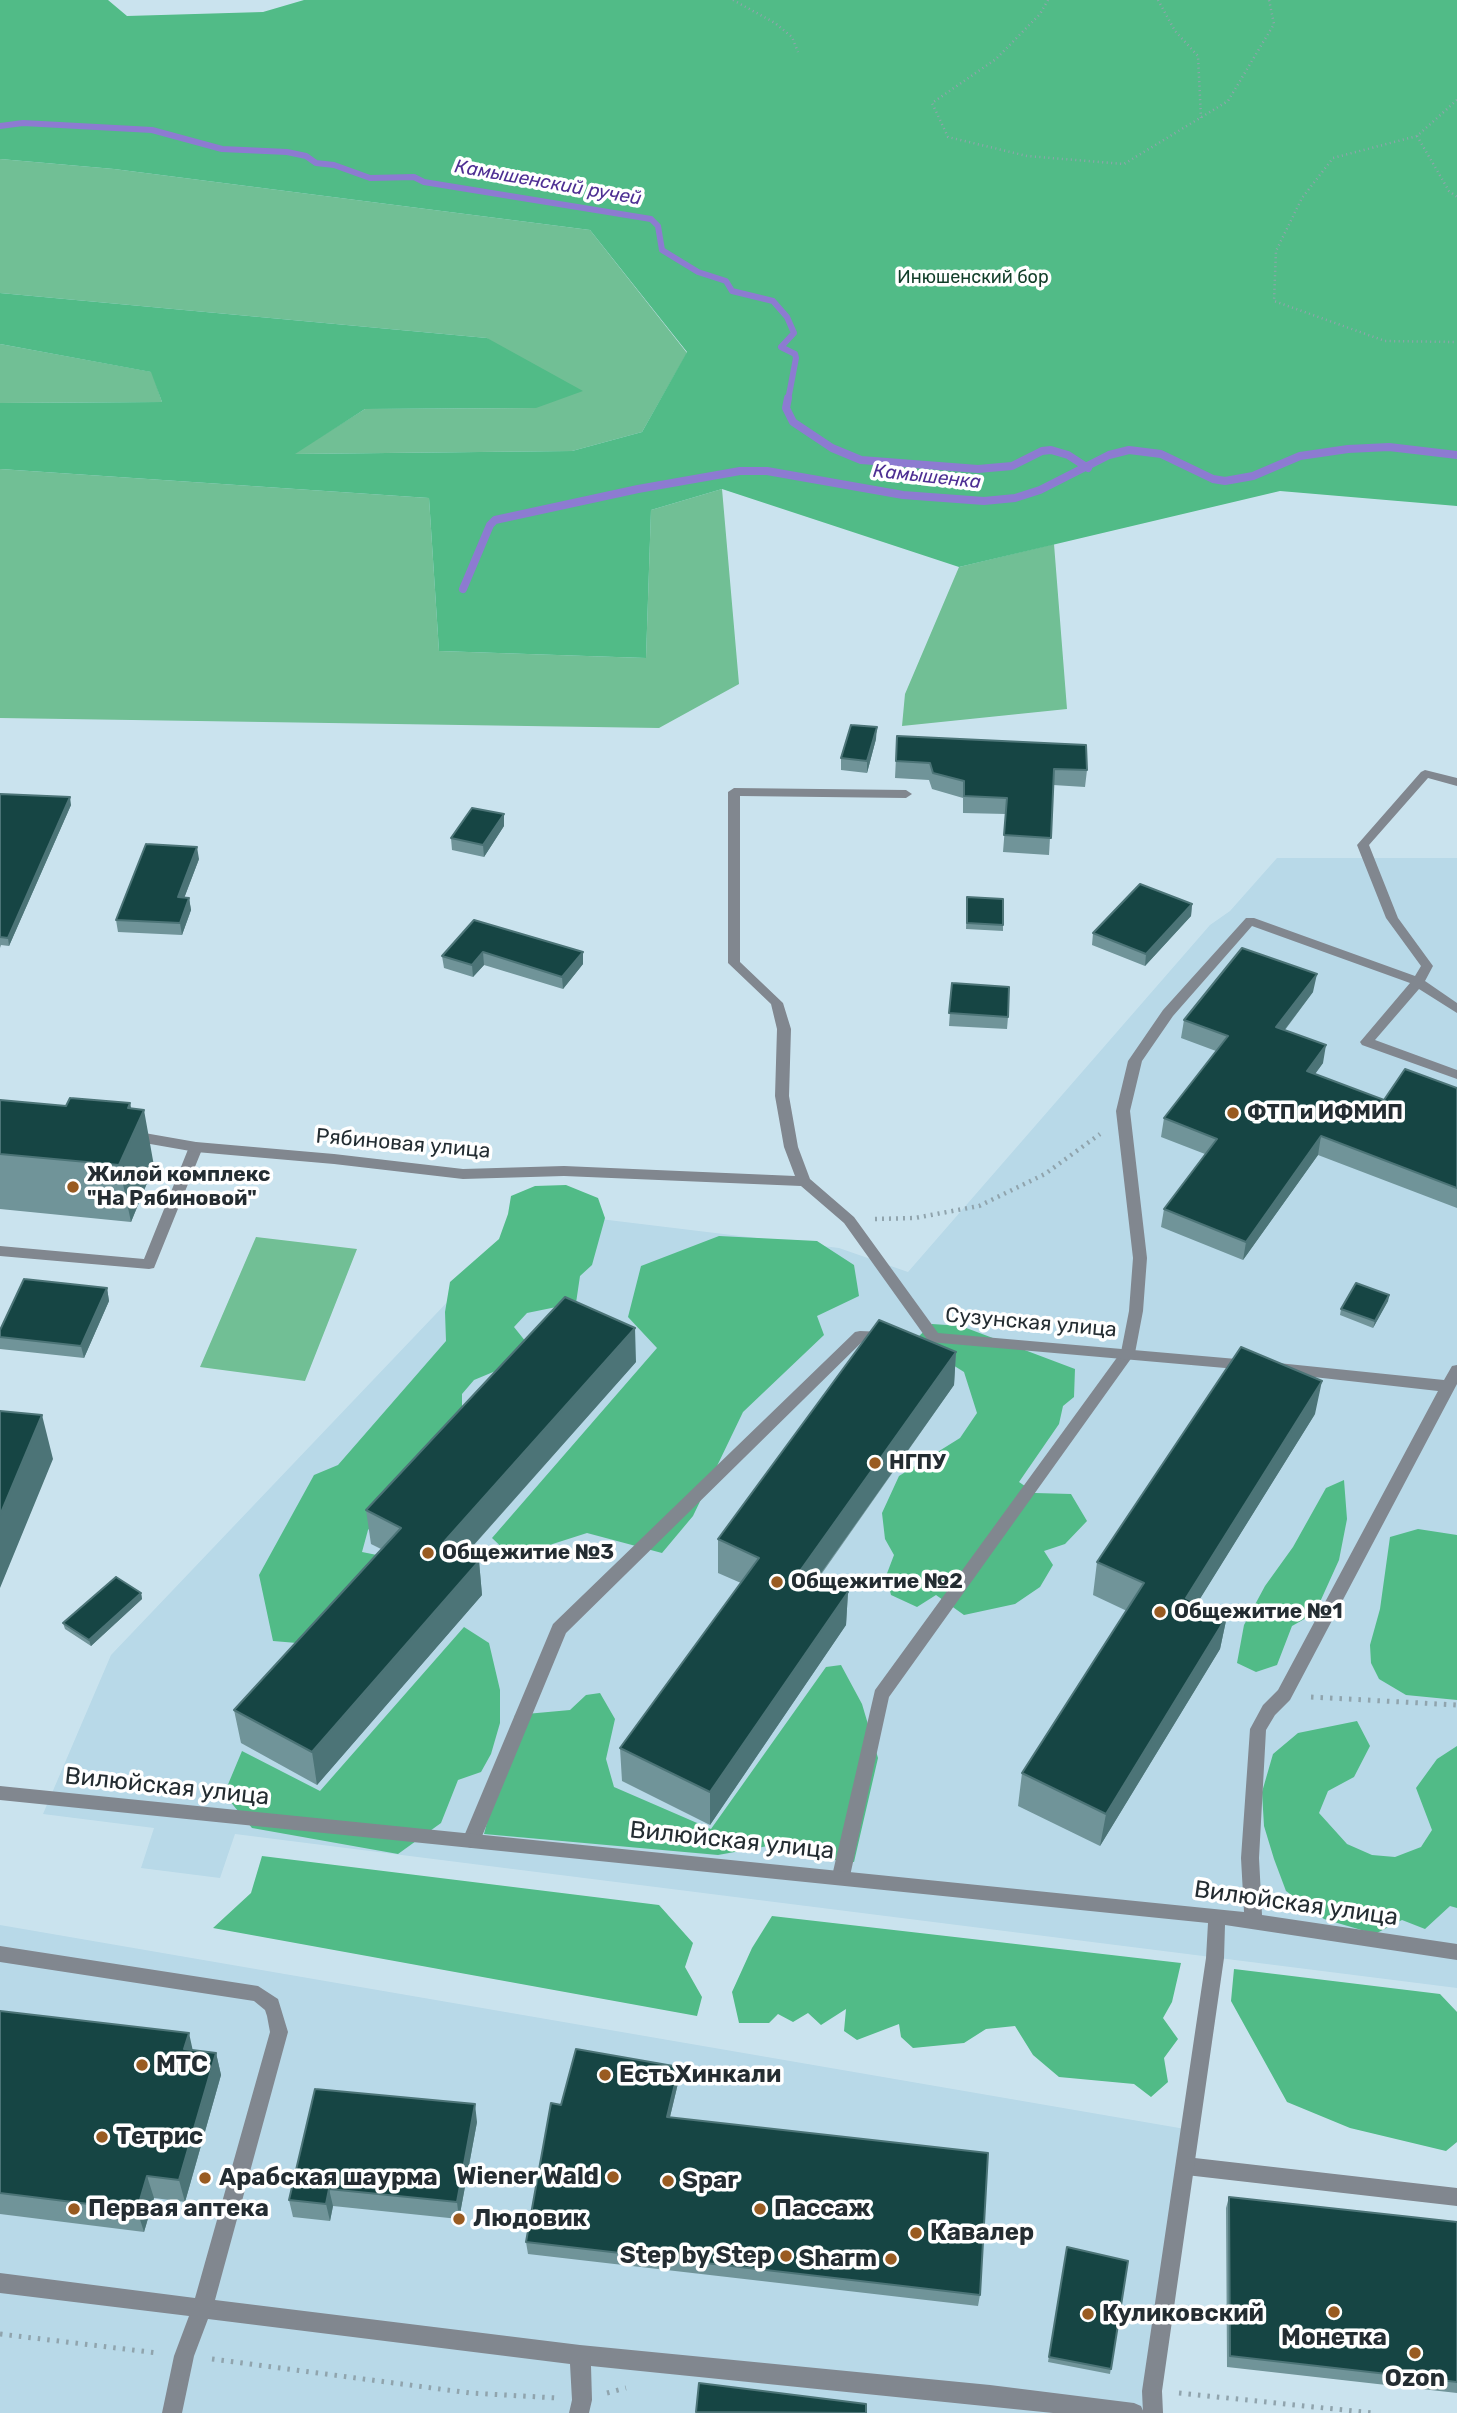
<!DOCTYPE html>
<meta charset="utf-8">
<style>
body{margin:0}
canvas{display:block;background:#cae3ee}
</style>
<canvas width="1457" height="2413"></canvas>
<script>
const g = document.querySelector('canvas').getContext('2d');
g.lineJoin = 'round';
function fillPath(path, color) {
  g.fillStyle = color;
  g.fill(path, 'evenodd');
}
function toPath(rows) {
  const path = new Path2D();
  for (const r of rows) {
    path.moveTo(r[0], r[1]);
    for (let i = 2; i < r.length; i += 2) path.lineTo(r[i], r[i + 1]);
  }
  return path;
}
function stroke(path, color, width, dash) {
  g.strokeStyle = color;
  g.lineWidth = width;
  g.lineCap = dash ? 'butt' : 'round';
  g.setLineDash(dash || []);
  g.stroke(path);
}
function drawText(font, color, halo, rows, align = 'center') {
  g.font = font + ' Rubik,sans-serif';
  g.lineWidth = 7;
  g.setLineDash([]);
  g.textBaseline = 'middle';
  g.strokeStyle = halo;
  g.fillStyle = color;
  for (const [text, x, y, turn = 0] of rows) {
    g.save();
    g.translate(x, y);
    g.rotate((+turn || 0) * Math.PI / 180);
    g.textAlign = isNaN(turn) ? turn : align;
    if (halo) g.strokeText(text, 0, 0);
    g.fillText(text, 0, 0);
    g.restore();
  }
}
fillPath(toPath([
 [1277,858,1457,858,1457,1988,235,1834,220,1878,141,1868,154,1828,43,1814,111,1655,534,1211,839,1248,908,1272,1210,925,1230,911],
 [0,1925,1191,2130,1153,2413,0,2413]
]), '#b8d9e8');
fillPath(toPath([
 [0,159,114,169,590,230,687,353,642,432,572,451,293,454,365,409,536,408,487,338,0,293],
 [0,344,152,372,162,402,0,403],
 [0,469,429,498,439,651,646,658,651,510,722,489,739,684,659,728,0,718],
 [1054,544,1067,709,902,726,905,694,959,567],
 [256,1237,357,1249,305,1381,200,1367]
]), '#71bf95');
fillPath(toPath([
 [0,0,108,0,127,16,263,12,304,0,1457,0,1457,506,1280,491,959,567,722,489,651,510,646,658,439,651,429,498,0,469,0,403,162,402,151,372,0,344,0,293,487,338,583,391,536,408,365,409,295,454,572,451,642,432,687,352,590,230,114,169,0,159],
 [566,1185,598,1198,605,1218,592,1265,580,1276,576,1303,527,1313,514,1327,526,1342,522,1360,474,1380,462,1394,462,1412,368,1530,362,1552,377,1555,309,1644,273,1641,259,1575,314,1475,338,1465,446,1341,445,1312,450,1282,499,1239,508,1214,511,1196,535,1186],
 [719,1236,817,1241,854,1265,859,1296,817,1316,824,1335,743,1412,693,1516,662,1553,587,1533,512,1557,492,1538,657,1348,628,1317,641,1266],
 [932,1324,961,1326,1075,1369,1074,1397,1063,1406,1059,1424,1019,1482,1035,1493,1071,1494,1087,1521,1065,1544,1044,1551,1053,1565,1040,1587,1015,1604,964,1615,936,1595,917,1607,891,1595,886,1576,894,1555,885,1539,882,1513,899,1476,960,1438,977,1413,964,1372,937,1355,918,1337],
 [1344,1480,1347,1519,1339,1560,1315,1613,1292,1626,1277,1665,1256,1672,1237,1663,1244,1625,1265,1586,1293,1547,1326,1488],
 [1418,1529,1457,1535,1457,1700,1406,1695,1379,1679,1371,1663,1370,1645,1380,1609,1390,1537],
 [464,1627,489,1643,500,1690,500,1723,491,1754,481,1772,458,1780,441,1823,398,1854,252,1828,224,1794,242,1751,320,1791],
 [841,1665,862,1704,878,1758,854,1862,824,1859,811,1845,768,1846,718,1855,484,1834,515,1715,570,1710,586,1695,600,1693,615,1719,606,1759,614,1787,711,1829,826,1667],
 [1357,1721,1370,1746,1354,1777,1328,1791,1319,1813,1347,1844,1372,1855,1395,1857,1421,1847,1432,1830,1416,1788,1437,1759,1457,1746,1457,1908,1450,1906,1425,1929,1402,1920,1375,1934,1324,1919,1286,1891,1274,1859,1264,1826,1262,1792,1273,1754,1298,1733],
 [262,1856,659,1905,693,1943,685,1967,702,1997,697,2016,213,1928,251,1893],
 [772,1916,1181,1963,1172,2002,1163,2018,1178,2039,1164,2058,1168,2082,1151,2097,1134,2084,1059,2077,1033,2055,1015,2026,986,2029,964,2043,913,2048,901,2037,899,2024,857,2040,844,2031,846,2009,821,2025,808,2013,793,2022,778,2014,769,2023,739,2023,732,1992,752,1948],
 [1234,1969,1440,1994,1457,2012,1457,2142,1446,2151,1350,2128,1287,2102,1231,2001]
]), '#51bb87');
stroke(toPath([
 [0,126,23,123,152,130,222,149,287,152,306,156,316,163,334,165,370,178,414,177,424,182,651,219,658,226,662,250,698,272,726,281,732,291,773,301,787,317,794,333,781,347,795,354,796,358,788,400]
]), '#8d7bd1', 6);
stroke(toPath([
 [788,398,786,408,793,422,832,448,861,460,978,469,1012,466,1042,451,1051,450,1068,455,1088,468],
 [463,589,490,525,495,520,638,489,740,471,767,471,903,495,984,501,1015,498,1040,490,1109,455,1129,450,1161,454,1213,479,1225,481,1253,476,1300,456,1348,449,1389,447,1457,455]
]), '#8d7bd1', 8);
stroke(toPath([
 [733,0,775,23,792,37,798,52],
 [1048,0,1040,14,996,59,932,103,948,137,1027,156,1124,164,1228,101,1274,24,1269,0],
 [1158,0,1175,31,1198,56,1201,118],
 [1457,100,1417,136,1333,158,1302,198,1276,251,1274,301,1385,341,1457,342],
 [1417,136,1449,191,1457,197]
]), '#90a4ad', 2.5, [1, 3.5]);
stroke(toPath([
 [875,1219,915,1218,979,1206,1045,1174,1100,1134]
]), '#90a4ad', 4.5, [2, 5]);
stroke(toPath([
 [1311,1697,1457,1705],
 [0,2334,158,2353],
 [212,2359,470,2393,557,2398],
 [607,2393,626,2388],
 [1179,2393,1373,2413]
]), '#90a4ad', 5, [2.5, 7]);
fillPath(toPath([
 [1425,770,1457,778,1457,786,1428,778,1369,845,1398,918,1433,966,1425,981,1457,1003,1457,1013,1419,989,1375,1040,1457,1070,1457,1079,1362,1045,1360,1042,1410,983,1252,926,1173,1016,1142,1061,1130,1111,1147,1258,1143,1311,1135,1353,889,1697,850,1876,847,1881,841,1884,835,1881,832,1876,875,1690,1121,1352,1129,1311,1133,1258,1116,1111,1128,1061,1163,1010,1246,918,1254,918,1415,976,1421,966,1386,918,1357,845,1421,772,1425,770],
 [196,1142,203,1147,154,1268,149,1269,0,1256,0,1246,144,1259,189,1147,196,1142],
 [860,1331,884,1332,889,1333,891,1337,889,1341,884,1342,863,1341,566,1633,480,1841,477,1846,471,1848,465,1846,462,1841,553,1624,855,1332,860,1331],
 [0,1946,258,1986,278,1999,288,2032,215,2300,580,2345,990,2385,1134,2403,1141,2406,1144,2413,1053,2413,591,2366,592,2400,589,2413,569,2413,572,2400,570,2364,208,2319,194,2356,182,2413,162,2413,174,2356,189,2316,0,2293,0,2273,195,2298,270,2032,267,2016,265,2010,254,2001,0,1962,0,1946],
 [1186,2157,1457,2188,1457,2206,1186,2175,1179,2172,1176,2166,1179,2160,1186,2157]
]), '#81878f');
fillPath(toPath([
 [734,788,906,790,912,794,906,798,740,796,740,962,783,1003,791,1029,789,1096,798,1147,810,1179,854,1217,938,1333,1248,1360,1253,1361,1255,1365,1253,1369,1248,1370,929,1342,844,1223,801,1186,564,1176,463,1179,334,1164,196,1152,133,1141,126,1136,133,1131,196,1142,334,1154,463,1169,564,1166,795,1176,784,1147,775,1096,777,1029,771,1004,728,963,728,792,734,788],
 [1278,1363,1444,1380,1452,1366,1457,1365,1457,1384,1290,1700,1275,1715,1266,1730,1259,1858,1262,1915,1457,1944,1457,1960,1225,1925,1224,1958,1162,2391,1163,2413,1143,2413,1142,2391,1206,1958,1208,1923,0,1800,0,1786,1244,1912,1241,1858,1250,1729,1263,1705,1278,1690,1438,1391,1278,1373,1273,1372,1271,1368,1273,1364,1278,1363]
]), '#81878f');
fillPath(toPath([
 [897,736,1087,770,1085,787,1053,785,1049,855,1003,852,1006,814,963,813,963,798,932,789,929,780,895,778],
 [876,739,867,773,841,770,841,758],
 [0,794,71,805,9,946,1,945,0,948],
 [504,826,484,857,452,850,451,838],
 [199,859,184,898,189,898,191,910,182,935,118,932,116,920],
 [967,897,1003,925,1003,931,966,929],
 [1192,904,1191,916,1145,966,1092,945,1093,933],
 [474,920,583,964,563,989,484,965,473,977,444,968,442,956],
 [952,983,1008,1017,1007,1029,949,1026],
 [1313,992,1285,1030,1323,1063,1315,1074,1384,1100,1457,1088,1457,1208,1318,1155,1243,1260,1161,1227,1164,1209,1205,1154,1161,1137,1164,1118,1216,1051,1181,1038,1184,1020],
 [0,1100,66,1106,130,1103,131,1109,154,1166,131,1222,0,1209],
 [107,1288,109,1301,84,1358,0,1349,0,1330],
 [1389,1295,1388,1301,1373,1328,1340,1315,1341,1309],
 [956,1352,954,1385,818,1579,848,1592,846,1625,710,1825,622,1781,620,1748,741,1583,718,1573,718,1539],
 [636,1362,466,1554,479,1561,482,1595,317,1785,241,1743,234,1710,381,1549,371,1544,366,1510],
 [1315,1414,1197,1603,1227,1616,1220,1649,1100,1846,1018,1806,1022,1773,1127,1611,1093,1595,1097,1562],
 [141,1593,142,1599,91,1646,65,1629,63,1623],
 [0,2011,193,2050,216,2053,221,2075,185,2202,154,2198,144,2232,0,2214],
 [679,2067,679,2079,670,2117,980,2295,978,2306,528,2254,526,2242,561,2105],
 [477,2122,459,2219,333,2206,330,2221,293,2217,289,2200],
 [1229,2197,1457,2222,1457,2393,1227,2367,1226,2208],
 [1067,2247,1128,2261,1110,2374,1048,2362]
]), '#709499');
fillPath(toPath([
 [877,727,876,739,867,773,867,761],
 [70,797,71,805,9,946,8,938],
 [504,814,504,826,484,857,483,845],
 [197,847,199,859,180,909,178,897],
 [189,898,191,910,182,935,180,923],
 [1192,904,1191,916,1145,966,1146,954],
 [483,952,484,965,473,977,472,965],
 [583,952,583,964,563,989,562,977],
 [1317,974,1313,992,1273,1045,1276,1027],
 [1326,1045,1323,1063,1304,1089,1307,1071],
 [130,1103,135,1129,144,1110,154,1166,131,1222,119,1165,128,1108],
 [1321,1136,1318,1155,1243,1260,1246,1242],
 [107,1288,109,1301,84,1358,81,1346],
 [1389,1295,1388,1301,1373,1328,1375,1321],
 [635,1328,636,1362,446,1576,443,1543],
 [956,1352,954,1385,799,1604,800,1571],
 [1322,1381,1315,1414,1180,1631,1186,1598],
 [42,1415,53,1459,0,1588,0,1515],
 [479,1561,482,1595,317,1785,312,1752],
 [848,1592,846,1625,710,1825,710,1792],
 [141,1593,142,1599,91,1646,89,1640],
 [1227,1616,1220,1649,1100,1846,1106,1814],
 [189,2033,194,2056,184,2049],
 [216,2053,221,2075,185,2202,179,2180],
 [679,2067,679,2079,667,2129,667,2117],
 [475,2104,477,2122,459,2219,457,2202],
 [147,2176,154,2198,144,2232,137,2210],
 [329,2189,333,2206,330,2221,326,2204]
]), '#4c7477');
const building = toPath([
 [851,725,877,727,867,761,841,758,851,725],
 [897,736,1086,745,1087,770,1054,769,1051,838,1004,835,1007,798,964,796,964,781,933,773,930,763,896,761,897,736],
 [0,794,70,797,8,938,0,937,0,794],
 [472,808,504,814,483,845,451,838,472,808],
 [146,844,197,847,178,897,189,898,180,923,116,920,146,844],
 [1140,884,1192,904,1146,954,1093,933,1140,884],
 [967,897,1003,899,1003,925,967,923,967,897],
 [474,920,583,952,562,977,483,952,472,965,442,956,474,920],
 [1242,948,1317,974,1276,1027,1326,1045,1307,1071,1384,1100,1405,1069,1457,1088,1457,1188,1321,1136,1246,1242,1164,1209,1217,1139,1164,1118,1228,1036,1184,1020,1242,948],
 [952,983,1009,987,1008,1017,949,1013,952,983],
 [70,1098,130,1103,128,1108,144,1110,119,1165,0,1154,0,1100,66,1106,70,1098],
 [24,1279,107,1288,81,1346,0,1337,0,1330,24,1279],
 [1356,1283,1389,1295,1375,1321,1341,1309,1356,1283],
 [565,1297,635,1328,443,1543,479,1561,312,1752,234,1710,401,1528,366,1510,565,1297],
 [879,1320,956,1352,800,1571,848,1592,710,1792,620,1748,759,1558,718,1539,879,1320],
 [1241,1347,1322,1381,1186,1598,1227,1616,1106,1814,1022,1773,1144,1583,1097,1562,1241,1347],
 [0,1411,42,1415,0,1515,0,1411],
 [116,1577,141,1593,89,1640,63,1623,116,1577],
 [0,2011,189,2033,184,2049,216,2053,179,2180,147,2176,137,2210,0,2193,0,2011],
 [576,2049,679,2067,667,2117,988,2153,980,2295,526,2242,551,2103,561,2105,576,2049],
 [315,2089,475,2104,457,2202,329,2189,326,2204,289,2200,315,2089],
 [1229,2197,1457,2222,1457,2382,1230,2356,1229,2197],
 [1067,2247,1128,2261,1111,2369,1049,2357,1067,2247],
 [699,2383,866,2404,866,2413,696,2412,699,2383]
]);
fillPath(building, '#164544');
stroke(building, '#4c7477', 2);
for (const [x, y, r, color] of [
 [1233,1113,7,"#995b21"],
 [73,1187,7,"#995b21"],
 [875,1463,7,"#995b21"],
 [428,1553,7,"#995b21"],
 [777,1582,7,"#995b21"],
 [1160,1612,7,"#995b21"],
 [142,2065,7,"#995b21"],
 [605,2075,7,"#995b21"],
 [102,2137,7,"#995b21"],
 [613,2177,7,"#995b21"],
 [205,2178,7,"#995b21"],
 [668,2181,7,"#995b21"],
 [74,2209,7,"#995b21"],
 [760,2209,7,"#995b21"],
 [459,2219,7,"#995b21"],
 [916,2233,7,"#995b21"],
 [786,2256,7,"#995b21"],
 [891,2259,7,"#995b21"],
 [1334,2312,7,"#995b21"],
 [1088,2314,7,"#995b21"],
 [1415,2353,7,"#995b21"]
]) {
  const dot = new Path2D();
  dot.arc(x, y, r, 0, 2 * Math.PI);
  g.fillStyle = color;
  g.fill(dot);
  stroke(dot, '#fff', 2.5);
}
drawText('18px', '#103d28', '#fff', [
 ["Инюшенский бор",973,278]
]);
drawText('italic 19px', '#4e2f93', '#fff', [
 ["Камышенский ручей",548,183,10],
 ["Камышенка",927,477,6]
]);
drawText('bold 21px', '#242d32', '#fff', [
 ["ФТП и ИФМИП",1247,1113],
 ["Жилой комплекс",87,1175],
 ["\"На Рябиновой\"",87,1199],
 ["НГПУ",889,1463],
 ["Общежитие №3",442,1553],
 ["Общежитие №2",791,1582],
 ["Общежитие №1",1174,1612]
], 'left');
drawText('21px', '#242d32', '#fff', [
 ["Рябиновая улица",403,1144,5],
 ["Сузунская улица",1031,1323,5]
]);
drawText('24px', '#242d32', '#fff', [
 ["Вилюйская улица",167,1787,6],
 ["Вилюйская улица",732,1841,6],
 ["Вилюйская улица",1296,1904,8]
]);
drawText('bold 24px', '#242d32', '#fff', [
 ["МТС",156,2065],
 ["ЕстьХинкали",619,2075],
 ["Тетрис",116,2137],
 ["Wiener Wald",599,2177,"right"],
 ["Арабская шаурма",219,2178],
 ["Spar",682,2181],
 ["Первая аптека",88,2209],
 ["Пассаж",774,2209],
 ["Людовик",473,2219],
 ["Кавалер",930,2233],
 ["Step by Step",772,2256,"right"],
 ["Sharm",877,2259,"right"],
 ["Куликовский",1102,2314],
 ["Монетка",1334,2338,"center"],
 ["Ozon",1415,2379,"center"]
], 'left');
</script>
